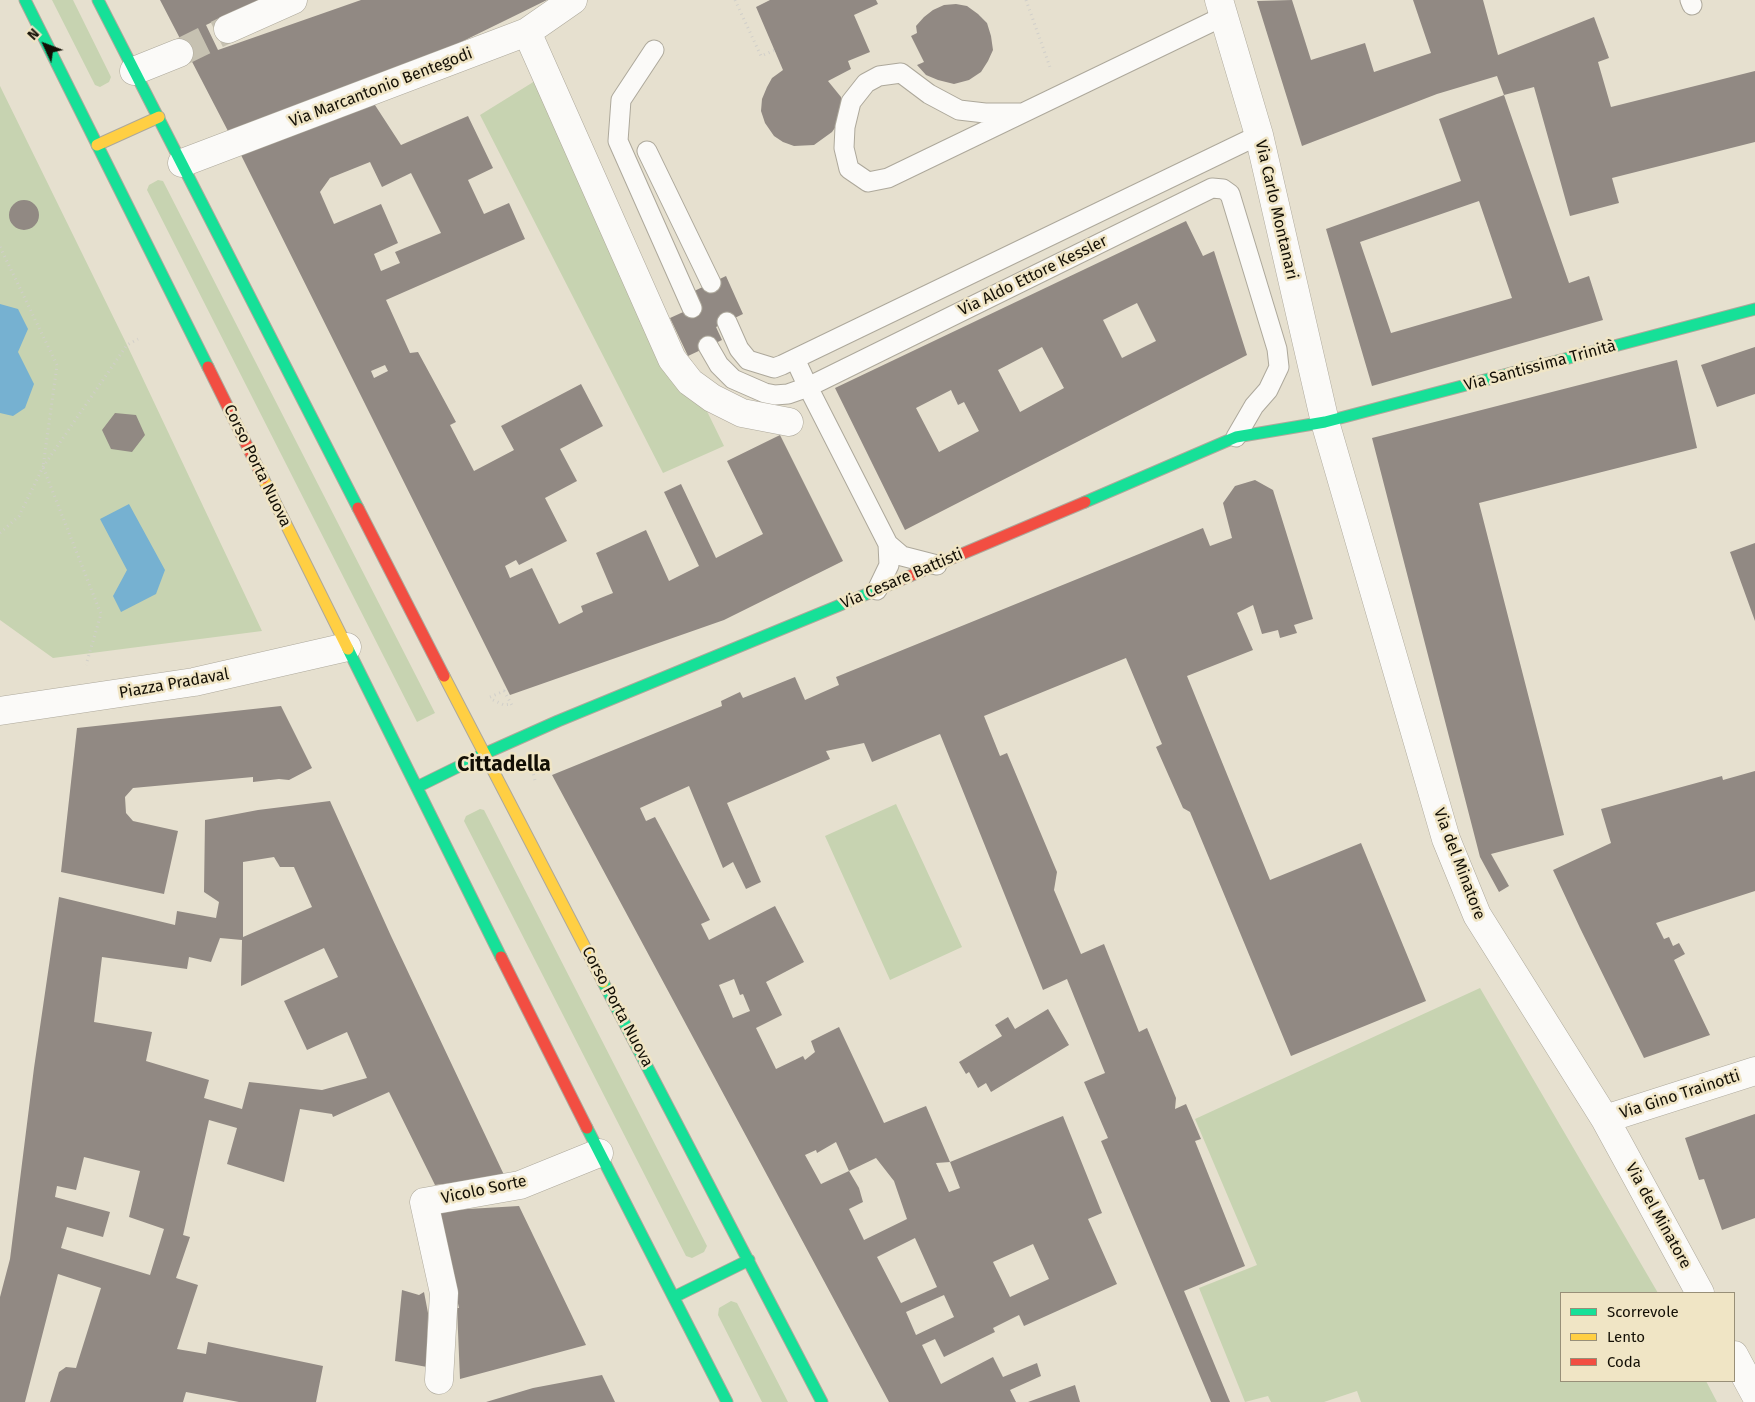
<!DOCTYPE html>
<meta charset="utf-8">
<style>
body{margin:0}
#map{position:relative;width:1755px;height:1402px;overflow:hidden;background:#e6e0cf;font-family:"Fira Sans",sans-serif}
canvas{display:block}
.legend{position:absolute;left:1560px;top:1292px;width:175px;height:90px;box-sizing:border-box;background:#f0e5c5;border:1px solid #988f78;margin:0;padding:6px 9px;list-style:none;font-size:15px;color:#130f05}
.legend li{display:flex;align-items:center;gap:10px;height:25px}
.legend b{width:25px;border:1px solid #988f78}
.north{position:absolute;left:20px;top:20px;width:50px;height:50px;-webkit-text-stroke:4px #f0e5c5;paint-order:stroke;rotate:313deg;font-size:14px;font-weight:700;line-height:20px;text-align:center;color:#130f05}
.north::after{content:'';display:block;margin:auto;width:18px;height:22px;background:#130f05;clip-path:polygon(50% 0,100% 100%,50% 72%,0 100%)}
</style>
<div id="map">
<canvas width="1755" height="1402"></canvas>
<ul class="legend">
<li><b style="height:6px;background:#16e098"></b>Scorrevole</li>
<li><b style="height:6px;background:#ffcf43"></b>Lento</li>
<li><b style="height:6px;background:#f24e42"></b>Coda</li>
</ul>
<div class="north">N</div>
</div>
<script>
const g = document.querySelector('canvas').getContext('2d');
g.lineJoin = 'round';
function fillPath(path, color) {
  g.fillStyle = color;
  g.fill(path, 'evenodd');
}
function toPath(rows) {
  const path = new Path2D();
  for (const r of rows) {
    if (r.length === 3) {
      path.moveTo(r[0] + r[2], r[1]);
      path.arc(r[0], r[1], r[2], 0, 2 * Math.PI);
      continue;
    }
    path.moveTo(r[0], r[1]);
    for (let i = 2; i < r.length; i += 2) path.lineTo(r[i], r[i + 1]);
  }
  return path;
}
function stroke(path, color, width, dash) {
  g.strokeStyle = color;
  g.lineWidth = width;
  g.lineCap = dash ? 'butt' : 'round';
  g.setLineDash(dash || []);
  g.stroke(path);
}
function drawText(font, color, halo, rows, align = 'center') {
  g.font = font + ' "Fira Sans",sans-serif';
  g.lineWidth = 5;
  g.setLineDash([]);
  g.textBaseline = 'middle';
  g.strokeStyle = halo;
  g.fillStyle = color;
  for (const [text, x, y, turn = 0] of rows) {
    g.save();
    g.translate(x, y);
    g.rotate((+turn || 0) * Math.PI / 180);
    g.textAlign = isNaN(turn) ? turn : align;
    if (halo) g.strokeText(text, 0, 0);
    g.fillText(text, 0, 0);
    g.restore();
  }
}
fillPath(toPath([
 [52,0,73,0,111,77,109,82,100,87,95,85],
 [543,76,724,446,663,473,480,115],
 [0,86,127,345,262,631,53,658,0,620],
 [158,180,163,181,435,713,417,722,147,190,149,185],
 [896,804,962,947,890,980,825,836],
 [480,809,484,810,707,1246,704,1252,692,1258,686,1256,464,821,466,816],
 [1480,988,1658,1293,1561,1293,1561,1381,1706,1381,1717,1402,1361,1402,1357,1391,1324,1402,1271,1402,1268,1396,1245,1402,1199,1288,1257,1265,1195,1119],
 [731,1301,737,1303,788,1402,762,1402,718,1315,719,1308]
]), '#c7d3b1');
fillPath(toPath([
 [0,304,18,309,28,329,18,352,34,384,25,408,13,416,0,413],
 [129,504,165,570,156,594,121,612,113,596,127,570,100,519]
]), '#76b1d1');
fillPath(toPath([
 [160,0,260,0,206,25,218,50,361,0,547,0,408,68,229,133],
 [770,0,876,0,878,4,854,15,870,52,848,61,851,69,828,81,841,97,842,105,839,122,832,132,814,145,794,146,783,142,774,136,765,123,761,111,762,99,767,87,772,78,783,70,756,7],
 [1292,0,1311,60,1365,43,1374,72,1431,53,1413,0,1483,0,1498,55,1594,17,1609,58,1598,62,1611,107,1755,71,1755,142,1612,178,1619,203,1570,216,1534,87,1504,95,1497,76,1437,94,1302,146,1257,1],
 [956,4,967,6,978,14,987,23,991,36,993,50,988,61,981,72,969,80,954,84,938,80,926,75,917,65,924,62,911,36,917,33,916,26,924,17,933,10,944,5],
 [1504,95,1569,283,1589,276,1603,320,1372,386,1326,229,1461,181,1439,119],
 [1479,201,1512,298,1391,333,1360,242],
 [373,102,401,145,468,116,493,168,468,180,484,214,509,203,525,239,386,300,410,353,418,352,456,422,450,425,474,471,514,450,501,426,581,384,603,426,560,449,577,481,545,498,567,541,519,565,516,560,505,566,510,578,532,568,559,624,583,612,581,606,613,593,596,553,646,530,669,581,699,566,664,492,681,484,716,558,763,534,727,461,780,435,843,561,724,620,510,695,239,151],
 [370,162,382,187,411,173,441,233,395,252,400,263,381,271,374,254,398,243,381,204,334,224,320,192,330,178],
 [385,365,388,371,374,378,371,371],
 [24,215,15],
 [1186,221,1203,256,1214,251,1247,355,905,530,835,388],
 [1137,303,1156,341,1122,358,1103,320],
 [1042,347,1064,388,1020,412,998,370],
 [951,390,958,405,964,402,979,431,939,452,916,408],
 [726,276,743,314,716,327,722,340,688,356,670,318,692,308,690,293],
 [1755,347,1755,394,1717,407,1701,365],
 [1677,360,1697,448,1479,503,1564,835,1491,854,1509,886,1499,892,1480,857,1372,438],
 [115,413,136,415,145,435,132,452,111,449,102,430],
 [1255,480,1273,490,1313,619,1294,625,1297,633,1280,638,1278,630,1262,634,1253,605,1237,613,1253,650,1187,676,1270,880,1361,843,1426,1001,1291,1056,1190,812,1183,808,1156,747,1162,744,1126,658,984,716,1000,756,1007,753,1057,872,1054,890,1081,954,1104,944,1139,1032,1147,1028,1176,1098,1175,1109,1186,1104,1201,1139,1195,1141,1245,1266,1184,1291,1230,1402,1211,1402,1101,1141,1108,1138,1084,1082,1105,1073,1067,979,1043,990,940,734,872,762,864,743,826,751,830,759,727,803,761,882,746,889,733,862,723,868,689,786,640,808,646,821,655,817,710,920,701,924,709,940,775,906,804,962,766,982,782,1015,756,1028,776,1069,803,1056,805,1060,815,1052,811,1041,839,1027,884,1123,926,1106,950,1162,936,1163,949,1192,960,1188,950,1162,1063,1116,1102,1213,1088,1219,1117,1284,1024,1326,1019,1315,993,1328,995,1332,944,1357,935,1339,922,1345,941,1384,993,1357,1003,1377,1037,1363,1041,1376,1010,1390,1016,1402,889,1402,552,775,722,706,721,701,740,692,743,698,795,677,805,700,839,685,836,677,1203,528,1210,546,1232,538,1223,503,1235,486],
 [734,979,740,995,743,994,750,1011,733,1018,719,985],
 [836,1142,849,1171,876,1158,894,1181,907,1219,864,1240,849,1209,863,1202,859,1188,849,1171,821,1184,805,1155,816,1150,817,1153],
 [915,1238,937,1287,901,1303,877,1257],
 [1033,1244,1049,1279,1010,1297,993,1262],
 [944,1295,954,1317,916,1335,906,1312],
 [1755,543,1755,621,1730,552],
 [281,706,312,768,289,780,279,779,253,782,253,777,133,788,125,797,126,813,133,821,178,831,164,894,61,872,77,728],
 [1755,771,1755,891,1656,923,1664,939,1669,937,1673,946,1679,943,1685,954,1674,960,1710,1035,1644,1058,1580,928,1553,870,1611,843,1601,809,1722,776,1723,780],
 [330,801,391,936,505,1177,435,1185,389,1092,333,1117,332,1114,300,1109,284,1182,227,1164,237,1128,209,1120,183,1235,190,1237,176,1278,198,1285,177,1349,206,1354,208,1342,323,1366,316,1402,239,1402,186,1392,183,1402,50,1402,59,1372,66,1367,76,1368,101,1288,58,1274,25,1402,0,1402,0,1297,10,1259,34,1068,59,897,175,925,177,911,216,918,219,902,204,892,205,820,258,810],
 [274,857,280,867,294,867,312,907,243,937,243,862],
 [220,938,242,940,241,986,324,948,338,977,284,1001,307,1050,347,1032,367,1078,322,1090,249,1082,242,1109,204,1098,209,1080,146,1061,152,1032,94,1022,102,957,187,969,189,957,211,962],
 [84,1157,140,1171,129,1217,164,1229,150,1275,61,1248,67,1227,103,1237,110,1212,55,1197,57,1186,76,1190],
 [1048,1009,1069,1045,991,1092,986,1083,978,1088,969,1072,966,1074,959,1062,1002,1036,995,1025,1008,1017,1015,1029],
 [1755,1114,1755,1218,1722,1230,1704,1179,1699,1180,1685,1138],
 [519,1206,586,1345,460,1379,457,1308,459,1308,451,1272,434,1211],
 [402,1290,419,1295,424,1292,428,1313,427,1367,395,1361],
 [602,1375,615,1402,486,1402,533,1388],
 [1075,1385,1080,1402,1028,1402]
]), '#918983');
stroke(toPath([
 [179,53,228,29]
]), '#c6c1b1', 28, [28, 14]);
const lane = toPath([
 [1690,0,1692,5],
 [654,50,621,100,618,141,692,308],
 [1021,113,985,113,959,110,929,94,901,73,879,76,866,83,851,102,845,127,844,148,849,169,868,182,888,178,1224,16],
 [647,151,711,283],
 [727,322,739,349,748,360,774,368,782,365,1259,135],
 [708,346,719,365,733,379,765,393,775,395,788,394,808,387,795,359],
 [937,565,902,556,888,544,808,387,1212,188,1223,189,1230,194,1277,349,1279,367,1268,390,1254,406,1236,437],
 [877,590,889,565,888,544]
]);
const street = toPath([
 [1219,0,1259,135,1325,422,1446,839,1477,915,1605,1119,1700,1293],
 [228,29,293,0],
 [527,32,672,359,690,382,712,398,742,413,789,422],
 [134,71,179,53],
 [182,163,527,32,573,0],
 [0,711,194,682,347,647],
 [1605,1119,1755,1071],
 [1734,1355,1755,1394],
 [439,1380,444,1293,424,1202,520,1185,599,1153]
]);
const fast = toPath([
 [25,0,208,367],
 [98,0,358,508],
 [1085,502,1236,437,1325,422,1755,309],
 [348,649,501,957],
 [417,787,484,754,558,721,879,589],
 [603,982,822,1402],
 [587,1128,727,1402],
 [674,1297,749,1260]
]);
const slow = toPath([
 [97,145,159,117],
 [263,478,348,649],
 [444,676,603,982]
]);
const jam = toPath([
 [208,367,263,478],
 [358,508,444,676],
 [879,589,1085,502],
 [501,957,587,1128]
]);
stroke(lane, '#ada89b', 21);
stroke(street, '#ada89b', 29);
stroke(fast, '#ada89b', 13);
stroke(slow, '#ada89b', 13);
stroke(jam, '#ada89b', 13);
stroke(toPath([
 [735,0,761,56,775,50],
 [1026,0,1051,70],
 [0,247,57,365,43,467,101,614,86,665],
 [0,533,19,516,43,467,127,345,138,339],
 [490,697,504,691,513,707],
 [493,700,504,705,511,704],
 [535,780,533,773,541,764]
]), '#d1cfca', 3, [1, 4]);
stroke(lane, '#fbfaf8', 19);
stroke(street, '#fbfaf8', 28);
stroke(fast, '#16e098', 11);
stroke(slow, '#ffcf43', 11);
stroke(jam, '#f24e42', 11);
drawText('16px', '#130f05', '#f0e5c5', [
 ["Via Marcantonio Bentegodi",381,88,-21],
 ["Via Carlo Montanari",1276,210,77],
 ["Via Aldo Ettore Kessler",1033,276,-26],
 ["Via Santissima Trinità",1540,366,-15],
 ["Corso Porta Nuova",257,466,64],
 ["Via Cesare Battisti",902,579,-23],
 ["Piazza Pradaval",174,684,-10],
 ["Via del Minatore",1459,864,69],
 ["Corso Porta Nuova",617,1007,62],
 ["Via Gino Trainotti",1680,1095,-18],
 ["Vicolo Sorte",484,1190,-12],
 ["Via del Minatore",1658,1216,61]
]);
drawText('bold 21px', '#130f05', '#f0e5c5', [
 ["Cittadella",504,765]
]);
</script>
